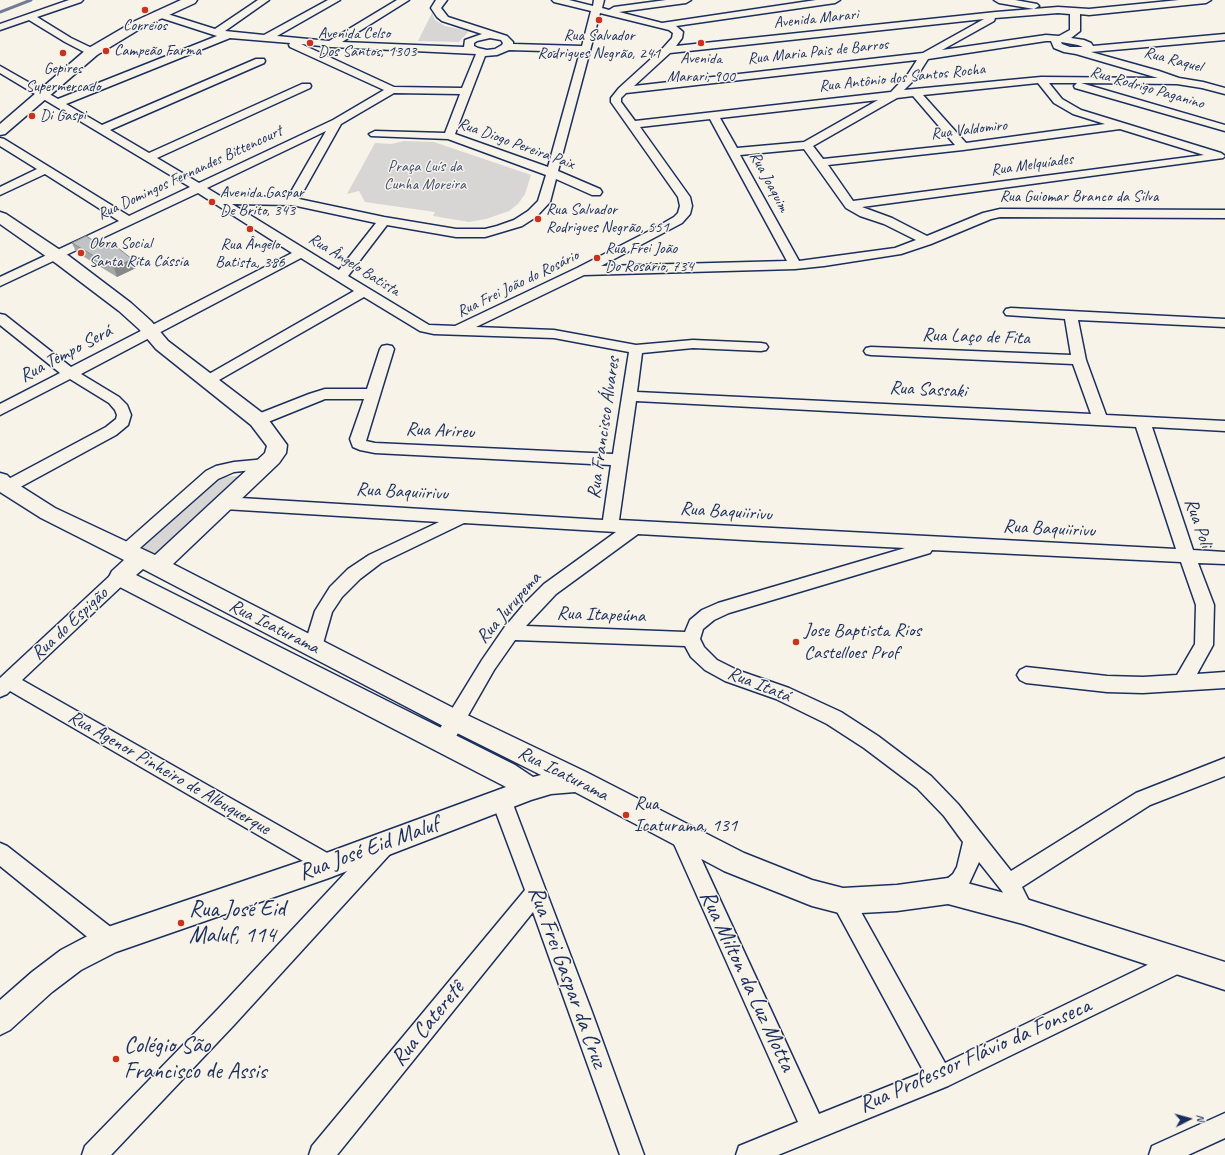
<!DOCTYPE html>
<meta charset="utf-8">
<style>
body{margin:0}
#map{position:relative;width:1225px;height:1155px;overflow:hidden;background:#f7f3e8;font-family:Caveat,sans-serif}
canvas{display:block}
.north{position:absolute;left:1169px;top:1099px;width:40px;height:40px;-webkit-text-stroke:3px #f7f3e8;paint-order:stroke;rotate:84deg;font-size:11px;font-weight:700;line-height:16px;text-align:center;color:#1b2f5e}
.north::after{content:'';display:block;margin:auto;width:14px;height:18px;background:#1b2f5e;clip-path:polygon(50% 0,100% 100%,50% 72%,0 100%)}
</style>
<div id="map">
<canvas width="1225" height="1155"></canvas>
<div class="north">N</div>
</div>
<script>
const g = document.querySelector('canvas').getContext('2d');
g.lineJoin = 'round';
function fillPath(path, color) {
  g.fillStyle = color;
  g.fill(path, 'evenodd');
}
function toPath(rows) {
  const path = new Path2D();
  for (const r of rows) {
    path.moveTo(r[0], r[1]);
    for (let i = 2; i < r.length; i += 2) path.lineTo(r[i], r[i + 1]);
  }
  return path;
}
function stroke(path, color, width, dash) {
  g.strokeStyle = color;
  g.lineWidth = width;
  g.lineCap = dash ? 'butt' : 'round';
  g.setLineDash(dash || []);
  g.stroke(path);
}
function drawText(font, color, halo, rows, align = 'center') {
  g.font = font + ' Caveat,sans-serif';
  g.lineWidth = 3;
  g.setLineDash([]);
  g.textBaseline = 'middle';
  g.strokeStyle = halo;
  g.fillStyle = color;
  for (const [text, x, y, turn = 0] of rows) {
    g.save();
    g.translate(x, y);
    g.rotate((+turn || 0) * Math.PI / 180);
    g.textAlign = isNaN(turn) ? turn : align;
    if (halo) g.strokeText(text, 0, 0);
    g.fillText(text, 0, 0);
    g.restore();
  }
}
fillPath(toPath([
 [432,13,435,20,445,26,469,31,459,42,418,41],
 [404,141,434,142,531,175,525,194,518,204,509,211,486,219,469,222,433,216,435,212,365,202,359,191,347,194,375,143,391,144],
 [248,475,157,561,131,549,213,480,223,477]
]), '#d7d6d4');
stroke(toPath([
 [0,12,31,0]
]), '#727c95', 3);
const street = toPath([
 [69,0,83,0,81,2,37,17,71,38,96,50,97,52,96,54,88,54,65,42,29,20,0,30,0,24,69,0],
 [258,0,269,0,225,31,264,35,328,0,340,0,277,36,329,41,397,0,409,0,342,42,464,47,465,40,482,34,442,21,437,17,431,8,436,0,447,0,441,8,448,17,507,36,513,42,513,44,582,46,591,11,554,2,552,0,569,0,593,6,594,0,604,0,602,8,609,10,614,7,666,0,691,0,686,3,619,12,662,23,816,0,840,0,835,3,676,26,683,32,682,38,676,46,996,12,1058,7,1089,9,1179,0,1211,0,1206,3,1089,15,1080,14,1080,31,1071,38,1084,40,1091,43,1093,46,1225,34,1225,40,1091,52,1159,71,1179,78,1203,82,1225,88,1225,94,1202,88,1177,84,1081,83,1225,125,1225,131,1075,88,1074,86,1077,83,1049,83,1062,99,1081,110,1221,153,1225,156,1223,158,862,207,892,218,927,236,983,213,1000,209,1225,210,1225,218,1000,217,991,219,931,244,901,254,824,266,795,269,584,275,476,327,554,330,636,345,693,340,761,343,766,344,768,347,766,350,761,351,693,348,642,353,637,392,1091,414,1073,364,871,355,866,354,864,351,866,348,871,347,1071,355,1065,319,1006,315,1004,312,1006,309,1011,308,1225,319,1225,327,1078,320,1086,360,1106,415,1225,421,1225,431,1152,427,1193,550,1225,552,1225,564,1198,563,1214,605,1213,645,1197,674,1225,672,1225,688,1143,693,1107,692,1026,683,1020,680,1017,675,1020,670,1026,667,1107,676,1143,677,1177,675,1195,644,1196,605,1181,562,932,550,930,553,729,613,714,620,703,629,700,639,704,647,717,660,737,670,789,688,841,712,878,736,931,776,958,804,1011,871,1136,793,1225,758,1225,776,1150,805,1022,887,1034,911,1031,918,1023,921,1015,918,1002,891,979,862,967,888,955,898,948,901,941,898,937,891,941,884,953,874,957,867,963,842,944,816,917,788,864,748,827,724,776,699,725,681,705,670,691,657,685,646,515,640,494,670,450,747,443,749,436,747,433,741,436,735,482,660,504,628,525,603,544,584,616,532,464,523,381,563,360,579,342,597,332,612,322,647,319,652,313,654,307,652,304,647,315,611,330,587,348,569,369,555,439,522,224,509,218,507,216,503,218,499,224,497,603,520,611,465,375,453,360,450,353,447,350,439,364,399,325,399,263,424,258,425,253,424,251,420,253,416,309,394,325,389,367,389,380,349,382,346,387,345,392,346,394,349,366,441,375,443,613,454,629,352,554,338,434,334,420,331,364,297,212,384,207,386,202,384,200,381,202,378,354,291,301,258,81,374,119,397,127,405,131,415,128,425,116,435,13,491,7,493,1,491,0,485,1,483,106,427,116,419,117,415,115,410,109,403,70,379,0,415,0,404,60,373,0,325,0,314,5,315,71,367,292,253,198,193,0,286,0,277,119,221,45,174,0,195,0,187,37,169,0,146,0,138,4,139,129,216,190,187,0,73,0,66,58,99,217,36,155,16,153,14,155,12,161,12,215,29,258,0],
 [600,13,669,30,673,33,672,38,663,48,619,88,611,98,611,102,678,197,680,206,678,213,674,217,655,228,577,268,455,326,429,325,348,276,387,225,456,237,485,237,522,226,536,217,550,202,556,179,592,195,600,195,602,192,600,189,558,171,600,13],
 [1058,13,1070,14,1070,30,1059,36,1046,35,942,50,994,21,995,18,1058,13],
 [984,19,923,53,634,86,670,53,984,19],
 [230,38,290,43,289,45,290,47,384,90,333,120,199,183,157,158,310,88,311,86,310,84,302,84,149,153,110,130,264,63,265,61,264,59,256,59,102,125,66,104,230,38],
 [490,38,501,40,503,43,502,45,495,49,487,50,478,48,474,46,474,43,477,41,490,38],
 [1046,41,1051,41,1054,48,1064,52,1076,54,1158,78,1041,77,904,90,916,78,928,59,1046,41],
 [1061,42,1078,45,1083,47,1070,47,1062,44,1061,42],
 [301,44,331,47,476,54,462,88,394,87,301,44],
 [509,50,580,52,548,167,455,134,485,56,497,55,509,50],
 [917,60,908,74,891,92,635,121,621,102,621,98,626,93,917,60],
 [1038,83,1054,103,1073,114,1105,124,966,143,923,95,1038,83],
 [394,93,460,94,445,133,375,131,369,134,371,136,448,139,546,175,538,201,528,211,514,220,497,226,485,229,456,229,384,217,299,199,341,124,394,93],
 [913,96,955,145,823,159,813,146,897,98,913,96],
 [878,100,804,142,737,148,720,118,878,100],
 [710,119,787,261,601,266,682,223,690,214,692,206,690,197,640,127,710,119],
 [1120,129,1204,155,853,201,828,165,963,150,1120,129],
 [326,131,288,197,220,196,207,188,326,131],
 [804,149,846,208,860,216,884,224,916,240,895,248,799,261,740,155,804,149],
 [232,204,292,205,376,223,339,270,232,204],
 [636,401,1136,427,1176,549,619,520,636,401],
 [638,534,762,541,905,548,718,603,702,610,690,620,685,632,526,626,556,594,638,534],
 [994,0,1015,0,1037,4,1039,6,1034,9,999,3,994,0],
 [266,459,271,460,274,464,271,468,234,472,218,479,132,555,126,557,120,555,118,551,120,547,206,471,216,466,234,462,266,459],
 [120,570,126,572,128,577,126,582,22,680,336,858,339,865,336,872,329,875,322,872,10,691,7,694,0,697,0,678,114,572,120,570],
 [501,790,508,793,511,799,592,1012,644,1155,620,1155,533,912,337,1155,309,1155,312,1146,525,890,491,799,494,793,501,790],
 [680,826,687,828,819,1114,924,1072,835,908,832,901,835,894,843,891,851,894,945,1063,1170,954,1178,951,1186,954,1189,962,1186,970,948,1086,778,1155,736,1155,739,1146,798,1122,670,835,673,828,680,826],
 [384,836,391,839,394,846,391,853,234,1025,111,1155,82,1155,85,1146,218,1009,377,839,384,836],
 [0,843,7,846,117,932,120,940,117,948,109,951,101,948,0,866,0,843],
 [1225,1113,1225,1138,1188,1155,1149,1155,1152,1146,1225,1113]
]);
const secondary = toPath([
 [181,0,197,0,195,3,143,27,97,55,5,134,0,135,0,124,87,49,135,21,181,0],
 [0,212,6,214,69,256,131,303,151,321,168,341,265,415,287,445,286,453,279,463,173,564,465,714,586,772,744,853,812,880,843,888,897,885,948,878,1023,898,1225,962,1225,990,1023,924,948,904,897,911,843,914,812,906,724,871,575,792,551,794,531,800,329,878,116,952,81,970,52,992,10,1030,0,1035,0,1000,32,972,61,950,99,930,329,852,506,787,112,583,109,577,112,571,124,560,41,518,0,492,0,473,7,475,14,482,55,508,155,555,265,453,267,446,251,425,156,349,139,329,119,311,57,264,0,224,0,212],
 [143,569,447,728,541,775,533,777,515,765,136,575,143,569]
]);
stroke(street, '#1b2f5e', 3);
stroke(secondary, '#1b2f5e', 3);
fillPath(street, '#f7f3e8');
fillPath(secondary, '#f7f3e8');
fillPath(toPath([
 [72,243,105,248,132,259,136,268,117,277,76,252]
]), '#a5a8a9');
fillPath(toPath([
 [132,259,136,268,117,277,114,268]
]), '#86888a');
const building = toPath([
 [86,236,105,248,113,244,132,259,114,268,72,243,86,236]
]);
fillPath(building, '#c0c3c5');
stroke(building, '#86888a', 1);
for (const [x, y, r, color] of [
 [145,10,4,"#c8321e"],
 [599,20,4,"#c8321e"],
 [310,43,4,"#c8321e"],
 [701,43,4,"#c8321e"],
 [106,51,4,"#c8321e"],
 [63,53,4,"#c8321e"],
 [32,116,4,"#c8321e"],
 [212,202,4,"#c8321e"],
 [538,219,4,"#c8321e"],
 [250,229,4,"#c8321e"],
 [81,253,4,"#c8321e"],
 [597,258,4,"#c8321e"],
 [796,642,4,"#c8321e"],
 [626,815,4,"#c8321e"],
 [181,923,4,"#c8321e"],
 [116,1059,4,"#c8321e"]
]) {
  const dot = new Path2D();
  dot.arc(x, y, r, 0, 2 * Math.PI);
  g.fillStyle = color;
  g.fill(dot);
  stroke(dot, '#f7f3e8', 1.5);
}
drawText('16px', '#1b2f5e', '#f7f3e8', [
 ["Avenida Marari",816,19,-6],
 ["Rua Maria Pais de Barros",818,52,-6],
 ["Rua Raquel",1173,60,15],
 ["Rua Antônio dos Santos Rocha",902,78,-6],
 ["Rua Rodrigo Paganino",1147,88,16],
 ["Rua Valdomiro",969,130,-7],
 ["Rua Diogo Pereira Paix",516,144,20],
 ["Rua Melquíades",1032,165,-8],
 ["Rua Domingos Fernandes Bittencourt",190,173,-25],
 ["Rua Joaquim",769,182,62],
 ["Rua Guiomar Branco da Silva",1079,197],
 ["Rua Ângelo Batista",354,265,32],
 ["Rua Frei João do Rosário",518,284,-26]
]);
drawText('16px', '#1b2f5e', '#f7f3e8', [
 ["Correios",145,26,"center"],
 ["Avenida Celso",318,34],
 ["Dos Santos, 1303",318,52],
 ["Rua Salvador",599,36,"center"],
 ["Rodrigues Negrão, 241",599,54,"center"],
 ["Campeão Farma",114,51],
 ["Avenida",701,59,"center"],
 ["Marari, 900",701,77,"center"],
 ["Gepires",63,69,"center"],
 ["Supermercado",63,87,"center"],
 ["Di Gaspi",40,116],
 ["Avenida Gaspar",220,193],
 ["De Brito, 343",220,211],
 ["Rua Salvador",546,210],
 ["Rodrigues Negrão, 551",546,228],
 ["Obra Social",89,244],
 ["Santa Rita Cássia",89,262],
 ["Rua Ângelo",250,245,"center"],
 ["Batista, 386",250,263,"center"],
 ["Rua Frei João",605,249],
 ["Do Rosário, 734",605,267]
], 'left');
drawText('16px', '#415076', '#f7f3e8', [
 ["Praça Luís da",425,167],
 ["Cunha Moreira",425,185]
]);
drawText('19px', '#1b2f5e', '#f7f3e8', [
 ["Rua Laço de Fita",976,337,2],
 ["Rua Tempo Será",66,354,-28],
 ["Rua Sassaki",928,390,3],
 ["Rua Francisco Álvares",604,428,-82],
 ["Rua Arireu",440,431,3],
 ["Rua Baquiirivu",402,492,3],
 ["Rua Baquiirivu",726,512,4],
 ["Rua Poli",1198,523,71],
 ["Rua Baquiirivu",1049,529,3],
 ["Rua Jurupema",509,608,-49],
 ["Rua Itapeúna",601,615,2],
 ["Rua do Espigão",70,624,-43],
 ["Rua Icaturama",274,627,27],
 ["Rua Itatá",759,685,22],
 ["Rua Agenor Pinheiro de Albuquerque",169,773,30],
 ["Rua Icaturama",563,774,27]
]);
drawText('19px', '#1b2f5e', '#f7f3e8', [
 ["Jose Baptista Rios",804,631],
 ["Castelloes Prof",804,653],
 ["Rua",634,804],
 ["Icaturama, 131",634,826]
], 'left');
drawText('23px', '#1b2f5e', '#f7f3e8', [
 ["Rua José Eid Maluf",369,849,-20],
 ["Rua Frei Gaspar da Cruz",567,977,70],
 ["Rua Milton da Luz Motta",747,981,65],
 ["Rua Cateretê",428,1024,-51],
 ["Rua Professor Flávio da Fonseca",975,1056,-24]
]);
drawText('23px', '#1b2f5e', '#f7f3e8', [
 ["Rua José Eid",189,910],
 ["Maluf, 114",189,936],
 ["Colégio São",124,1046],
 ["Francisco de Assis",124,1072]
], 'left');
</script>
